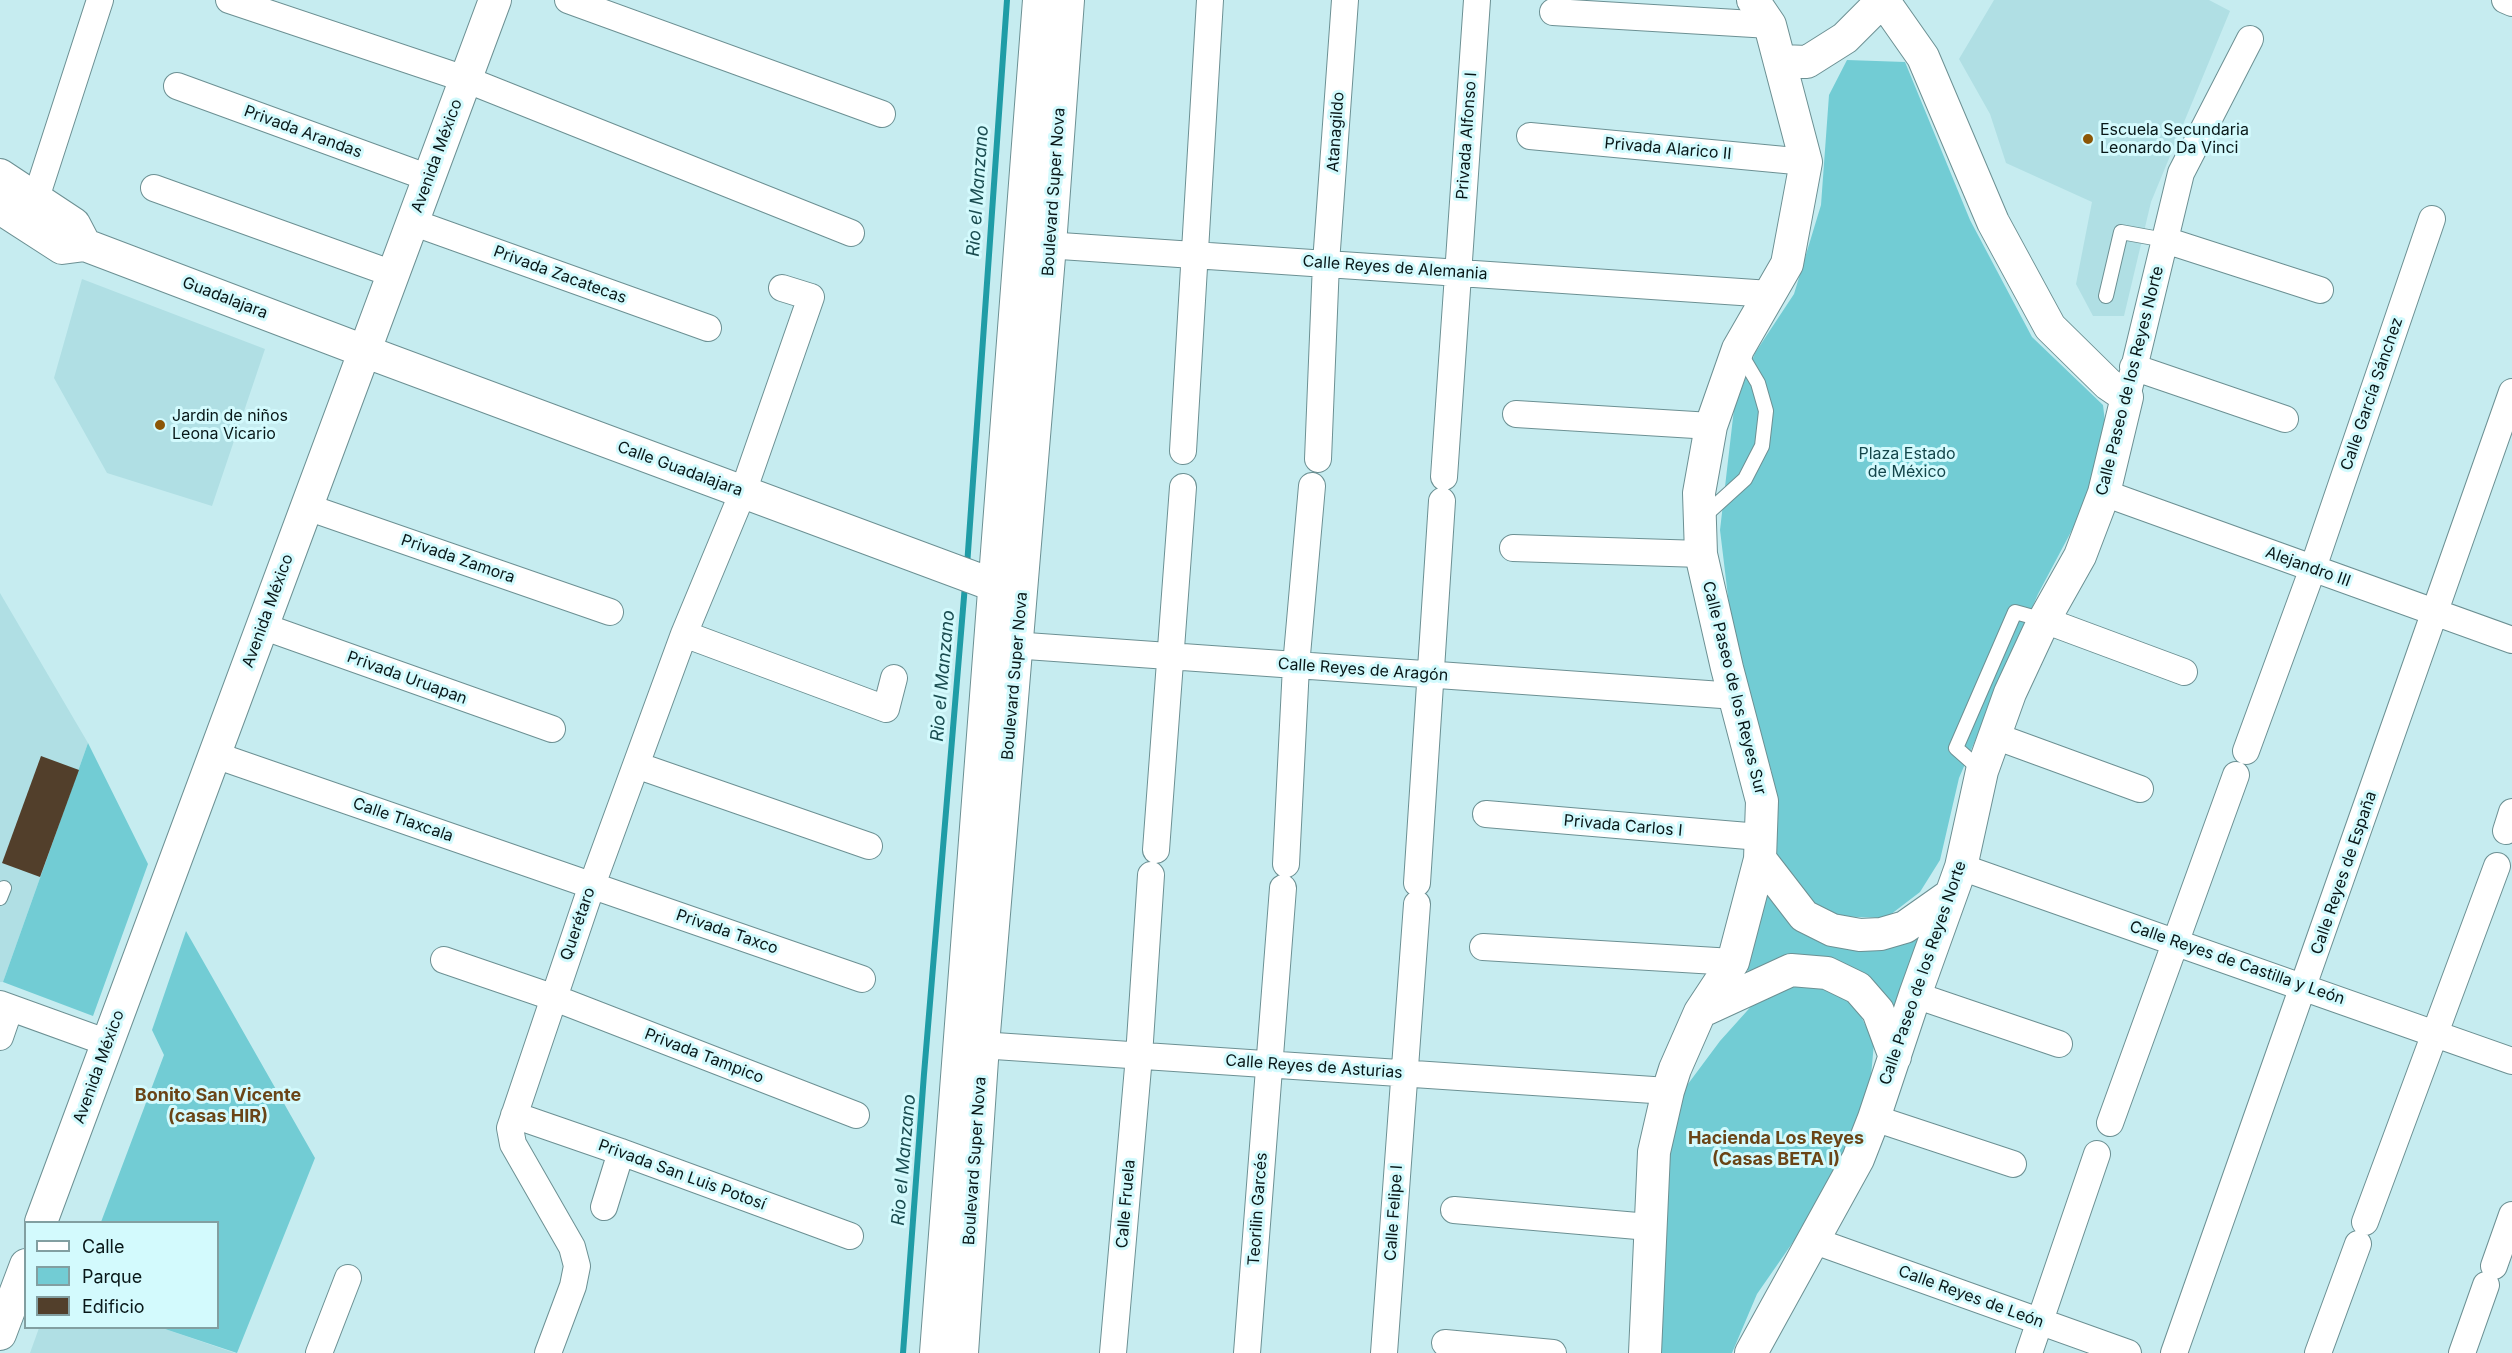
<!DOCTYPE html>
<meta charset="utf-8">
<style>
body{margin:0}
#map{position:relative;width:2512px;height:1353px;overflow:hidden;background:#c6ecf0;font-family:Inter,sans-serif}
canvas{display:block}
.legend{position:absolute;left:24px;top:1221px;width:195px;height:108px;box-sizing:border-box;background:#d3fafd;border:2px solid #829fa1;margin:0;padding:8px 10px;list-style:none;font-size:18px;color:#081718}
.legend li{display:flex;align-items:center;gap:12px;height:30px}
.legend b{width:30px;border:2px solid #829fa1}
</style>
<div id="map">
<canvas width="2512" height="1353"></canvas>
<ul class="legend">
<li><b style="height:8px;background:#fff"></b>Calle</li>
<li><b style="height:16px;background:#72ccd4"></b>Parque</li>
<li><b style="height:16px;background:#523f2b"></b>Edificio</li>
</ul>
</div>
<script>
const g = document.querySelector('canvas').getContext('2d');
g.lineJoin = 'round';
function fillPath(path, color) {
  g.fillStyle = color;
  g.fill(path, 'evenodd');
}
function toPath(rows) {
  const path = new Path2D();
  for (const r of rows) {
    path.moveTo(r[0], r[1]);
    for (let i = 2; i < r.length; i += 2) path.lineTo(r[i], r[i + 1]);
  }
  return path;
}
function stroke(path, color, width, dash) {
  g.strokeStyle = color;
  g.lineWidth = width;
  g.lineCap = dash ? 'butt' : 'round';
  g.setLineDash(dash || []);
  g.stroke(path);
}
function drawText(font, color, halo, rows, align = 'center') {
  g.font = font + ' Inter,sans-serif';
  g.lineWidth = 6;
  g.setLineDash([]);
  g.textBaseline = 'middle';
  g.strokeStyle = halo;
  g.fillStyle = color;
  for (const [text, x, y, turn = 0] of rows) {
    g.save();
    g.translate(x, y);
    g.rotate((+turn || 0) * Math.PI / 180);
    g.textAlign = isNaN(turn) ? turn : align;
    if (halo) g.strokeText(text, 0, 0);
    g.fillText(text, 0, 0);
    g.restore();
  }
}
fillPath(toPath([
 [1994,0,2209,0,2230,11,2151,202,2124,316,2093,316,2076,284,2092,202,2006,163,1990,114,1959,59],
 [82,279,265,349,212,506,107,473,54,378],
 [0,593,88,743,3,982,0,982],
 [39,1328,162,1328,235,1353,30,1353]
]), '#b0dfe4');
fillPath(toPath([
 [1847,60,1905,62,1970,220,2032,337,2103,405,2105,422,2104,437,2081,513,2038,594,1959,778,1940,860,1920,892,1886,918,1830,916,1795,886,1771,845,1772,773,1734,646,1720,530,1734,409,1755,353,1794,294,1821,205,1829,95],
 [88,743,148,864,93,1016,3,982],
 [1766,892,1787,916,1928,931,1898,1019,1882,999,1749,973,1747,967],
 [186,931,315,1158,237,1353,162,1328,218,1328,218,1222,101,1222,164,1055,152,1030],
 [1805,982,1824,988,1855,1004,1874,1043,1870,1087,1841,1157,1800,1232,1757,1294,1732,1353,1657,1353,1668,1156,1685,1088,1720,1041,1764,992]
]), '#72ccd4');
stroke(toPath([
 [967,566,1007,0],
 [903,1353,924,1074,965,585]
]), '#1f9ca6', 6);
fillPath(toPath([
 [41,756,79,770,40,877,2,863]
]), '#523f2b');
const service = toPath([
 [2106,296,2121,232,2165,240],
 [1702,518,1745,479,1762,446,1766,411,1758,383,1739,351],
 [1982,771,1956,748,2015,612,2044,620],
 [0,898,4,888]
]);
const minor = toPath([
 [229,0,465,79,851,233],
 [568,0,882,114],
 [2505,0,2512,3],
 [1553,12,1770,25],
 [177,86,429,178],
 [1530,136,1806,162],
 [154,188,393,274],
 [36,198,100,0],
 [412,222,708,328],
 [2165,240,2320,290],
 [1031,244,1770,294],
 [2133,367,2285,419],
 [2127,397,2181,173,2250,39],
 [1516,414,1711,426],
 [1183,451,1210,0],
 [1318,459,1326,263,1345,0],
 [1444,477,1477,0],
 [2104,493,2512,640],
 [307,507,610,612],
 [1513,548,1701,554],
 [2044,620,2184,672],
 [262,626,552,729],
 [684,634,886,709,894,678],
 [998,644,1736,696],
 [1995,736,2140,789],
 [2246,751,2313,568,2432,219],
 [215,755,862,979],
 [636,765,869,846],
 [1486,814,1760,837],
 [2506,831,2512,812],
 [1156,850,1183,487],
 [1286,864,1296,666,1312,486],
 [1961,867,2512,1061],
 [1417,883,1442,501],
 [1483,947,1733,962],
 [444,960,552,997,856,1115],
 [1915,995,2059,1044],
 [0,1004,108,1043],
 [0,1037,10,1008],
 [965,1044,1668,1091],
 [514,1115,621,1152,850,1236],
 [1874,1118,2013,1164],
 [2110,1123,2236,775],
 [604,1207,621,1152],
 [1454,1210,1649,1227],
 [2365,1222,2497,866],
 [1815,1241,2128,1353],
 [2494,1266,2512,1215],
 [1445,1343,1553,1353],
 [319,1353,348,1278],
 [548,1353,573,1286,577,1266,572,1247,513,1144,510,1128,592,885,684,634,743,492,811,297,782,288],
 [1113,1353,1139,1056,1151,875],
 [1247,1353,1283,888],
 [1384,1353,1417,904],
 [2029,1353,2097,1154],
 [2174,1353,2512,392],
 [2318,1353,2358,1244],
 [2462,1353,2486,1285]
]);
const tertiary = toPath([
 [1781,61,1807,62,1845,38,1883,0],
 [0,175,74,224,85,245],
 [0,208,62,248,85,245,364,351,996,586],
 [1760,859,1804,916,1832,930,1860,935,1881,934,1905,927,1949,896],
 [1702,1011,1791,970,1827,973,1858,988,1878,1011,1895,1057],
 [41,1222,495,0],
 [0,1334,26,1265],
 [936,1353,1039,0],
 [962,1353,983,1045,1050,245,1068,0],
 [1645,1353,1654,1152,1668,1091,1675,1069,1700,1012,1733,962,1760,859,1762,801,1727,668,1701,554,1699,493,1711,426,1738,349,1787,264,1806,162,1770,25,1753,0],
 [1751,1353,1858,1159,1874,1118,1915,995,1961,867,1982,771,2010,693,2044,620,2080,556,2104,493,2127,397,2108,384,2050,327,1993,222,1923,57,1883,0]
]);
stroke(service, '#6c9093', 16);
stroke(minor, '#6c9093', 28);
stroke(tertiary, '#6c9093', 34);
stroke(service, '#fff', 14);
stroke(minor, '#fff', 26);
stroke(tertiary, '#fff', 32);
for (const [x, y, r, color] of [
 [2088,139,6,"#8c5606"],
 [160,425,6,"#8c5606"]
]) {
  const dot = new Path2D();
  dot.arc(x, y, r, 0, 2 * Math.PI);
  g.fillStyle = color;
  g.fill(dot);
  stroke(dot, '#d3fafd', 2);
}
drawText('16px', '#081718', '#d3fafd', [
 ["Escuela Secundaria",2100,130],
 ["Leonardo Da Vinci",2100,148],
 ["Jardin de niños",172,416],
 ["Leona Vicario",172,434]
], 'left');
drawText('16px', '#081718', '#d3fafd', [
 ["Privada Arandas",303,132,20],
 ["Atanagildo",1336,132,-86],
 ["Privada Alfonso I",1467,136,-86],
 ["Privada Alarico II",1668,149,5],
 ["Avenida México",437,156,-70],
 ["Boulevard Super Nova",1054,192,-86],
 ["Calle Reyes de Alemania",1395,268,4],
 ["Privada Zacatecas",560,275,20],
 ["Guadalajara",225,298,21],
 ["Calle Paseo de los Reyes Norte",2130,381,-76],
 ["Calle García Sánchez",2372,394,-71],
 ["Calle Guadalajara",680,469,20],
 ["Privada Zamora",458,559,19],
 ["Alejandro III",2308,567,20],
 ["Avenida México",268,611,-70],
 ["Calle Reyes de Aragón",1363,670,4],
 ["Boulevard Super Nova",1015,676,-85],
 ["Privada Uruapan",407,678,20],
 ["Calle Paseo de los Reyes Sur",1734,688,76],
 ["Calle Tlaxcala",403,820,19],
 ["Privada Carlos I",1623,826,5],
 ["Calle Reyes de España",2344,873,-71],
 ["Querétaro",578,924,-71],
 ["Privada Taxco",727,932,19],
 ["Calle Reyes de Castilla y León",2237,963,19],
 ["Calle Paseo de los Reyes Norte",1923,973,-71],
 ["Privada Tampico",704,1056,21],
 ["Avenida México",99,1067,-70],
 ["Calle Reyes de Asturias",1314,1067,4],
 ["Boulevard Super Nova",975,1161,-86],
 ["Privada San Luis Potosí",682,1175,20],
 ["Calle Fruela",1126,1204,-85],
 ["Teorilin Garcés",1258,1209,-86],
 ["Calle Felipe I",1394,1213,-86],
 ["Calle Reyes de León",1971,1297,20]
]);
drawText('16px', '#14464b', '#d3fafd', [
 ["Plaza Estado",1907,454],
 ["de México",1907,472]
]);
drawText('italic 18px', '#1a4c50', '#d3fafd', [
 ["Rio el Manzano",978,191,-86],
 ["Rio el Manzano",943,676,-85],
 ["Rio el Manzano",904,1160,-85]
]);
drawText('bold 18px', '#6a4416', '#d3fafd', [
 ["Bonito San Vicente",218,1096],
 ["(casas HIR)",218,1117],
 ["Hacienda Los Reyes",1776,1139],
 ["(Casas BETA I)",1776,1160]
]);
</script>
